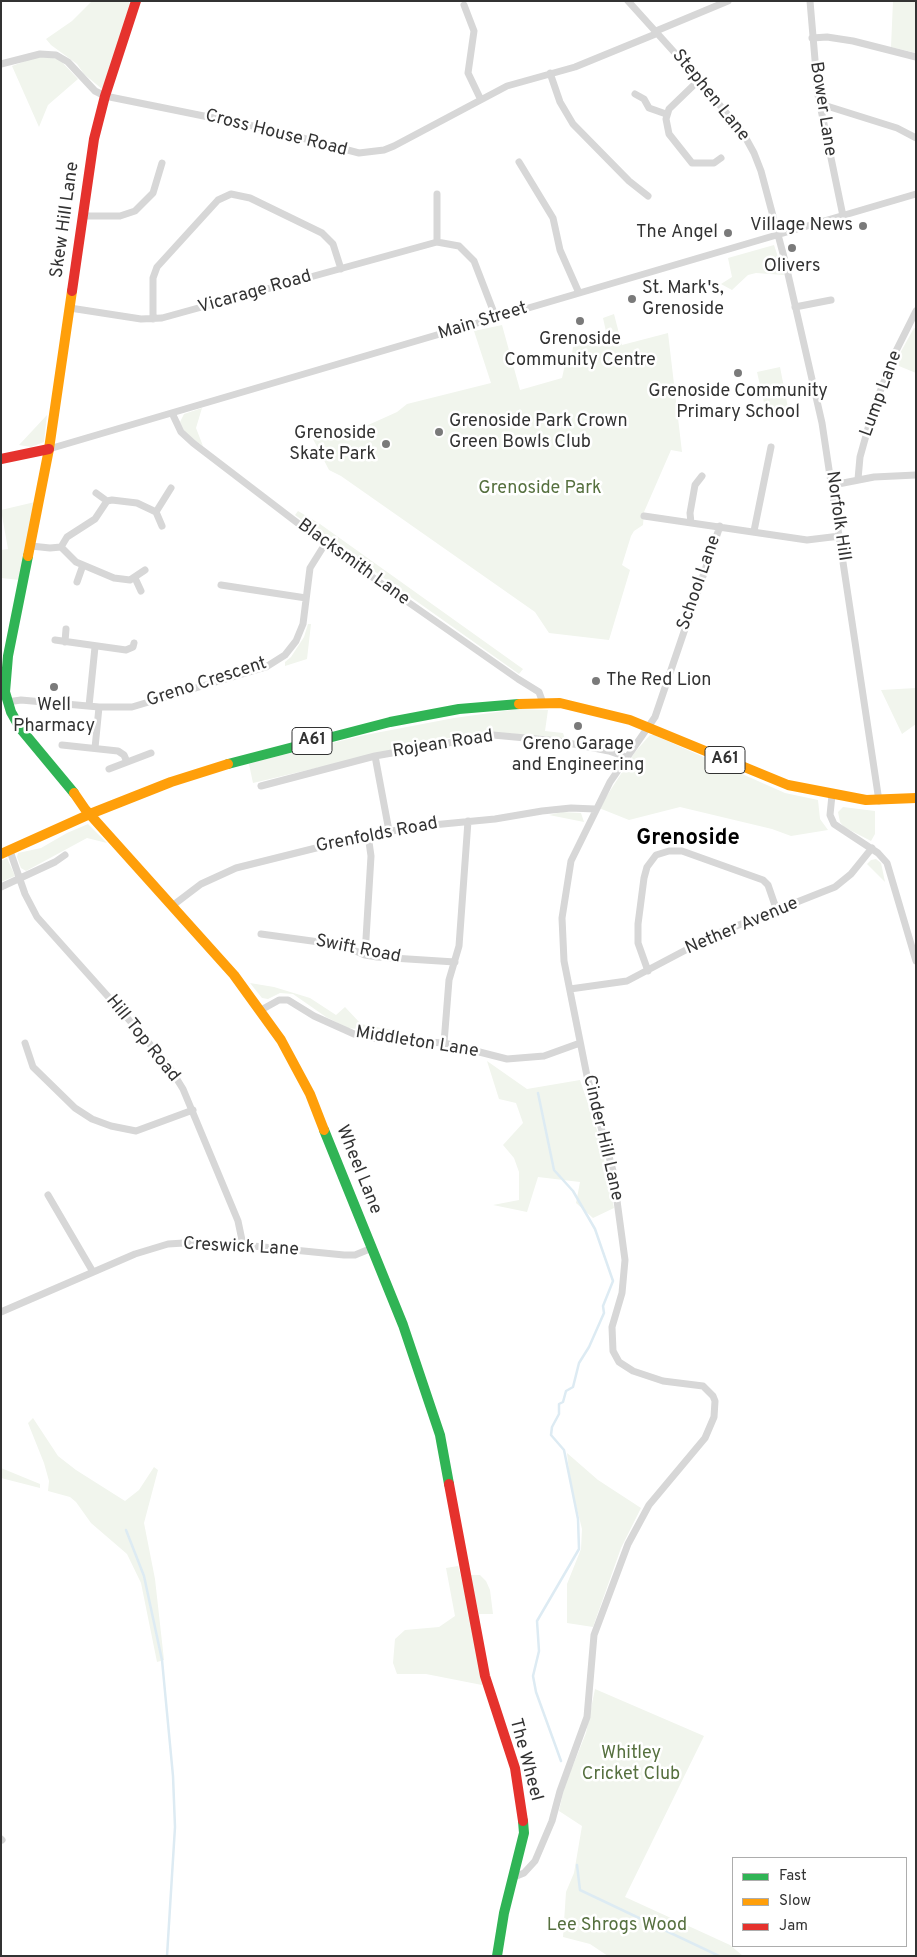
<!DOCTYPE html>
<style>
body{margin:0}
#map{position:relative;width:917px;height:1957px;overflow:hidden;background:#fff;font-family:Overpass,sans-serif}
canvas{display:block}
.frame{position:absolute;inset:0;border:2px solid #333;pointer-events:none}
.legend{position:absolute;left:732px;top:1857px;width:175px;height:90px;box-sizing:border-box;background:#fff;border:1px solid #adadad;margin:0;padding:6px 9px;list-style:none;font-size:15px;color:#333}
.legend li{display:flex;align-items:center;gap:10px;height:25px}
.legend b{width:25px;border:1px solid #adadad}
</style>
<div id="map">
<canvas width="917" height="1957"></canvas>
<div class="frame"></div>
<ul class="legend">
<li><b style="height:6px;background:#30b455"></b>Fast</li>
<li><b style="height:6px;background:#ff9f0a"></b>Slow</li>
<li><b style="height:6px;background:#e5322d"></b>Jam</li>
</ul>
</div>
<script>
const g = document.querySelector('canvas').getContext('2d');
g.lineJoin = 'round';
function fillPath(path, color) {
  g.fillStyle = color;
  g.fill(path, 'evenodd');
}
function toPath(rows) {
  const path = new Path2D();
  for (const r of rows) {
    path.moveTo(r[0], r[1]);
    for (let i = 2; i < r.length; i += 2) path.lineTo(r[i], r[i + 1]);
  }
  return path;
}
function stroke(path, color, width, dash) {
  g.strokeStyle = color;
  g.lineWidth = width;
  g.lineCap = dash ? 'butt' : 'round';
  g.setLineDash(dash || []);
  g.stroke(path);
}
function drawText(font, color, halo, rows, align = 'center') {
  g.font = font + ' Overpass,sans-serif';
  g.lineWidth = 5;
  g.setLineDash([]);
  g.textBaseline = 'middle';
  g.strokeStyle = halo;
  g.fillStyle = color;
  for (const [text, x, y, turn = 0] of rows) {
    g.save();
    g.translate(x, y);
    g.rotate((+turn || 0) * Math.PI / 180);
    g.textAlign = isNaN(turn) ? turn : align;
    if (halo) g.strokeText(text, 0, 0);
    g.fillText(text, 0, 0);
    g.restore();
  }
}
fillPath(toPath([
 [92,1,128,1,132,6,106,86,102,89,84,74,77,64,51,45,46,39,72,21],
 [893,1,916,1,916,53,891,47],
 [39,56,59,59,78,79,48,105,39,127,12,66],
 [774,245,784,275,756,273,748,275,732,290,721,284,732,277,728,258],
 [614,314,622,345,668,333,682,452,671,450,644,512,643,525,634,531,631,536,622,565,630,570,609,640,549,633,535,612,341,476,329,470,313,439,331,437,366,426,397,412,407,404,491,383,474,331,502,325,520,390,562,378,566,360,571,360,573,347,607,336,603,318],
 [914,328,916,329,916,373,894,364],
 [780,367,788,408,766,412,757,372],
 [202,408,196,428,203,446,186,434,180,422,184,414],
 [47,415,44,442,31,447,19,445],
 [35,502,20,580,1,578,1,550,8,549,1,510],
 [298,511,320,524,523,669,519,674,295,515],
 [308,624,311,624,307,659,285,666,285,662,291,657,304,637],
 [916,688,916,724,902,734,881,690],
 [519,709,548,710,545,731,563,733,565,739,506,733,438,739,253,783,249,764,262,760,365,735,454,718],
 [650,735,654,735,785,793,818,800,820,819,828,830,791,836,772,829,680,807,629,820,599,808,635,752],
 [843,807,875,811,875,834,871,841,844,827,840,822,838,812],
 [562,812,581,813,584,822,549,815],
 [88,824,107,843,87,838,26,871,21,868,17,857,18,853,41,848,67,833],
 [7,858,15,876,1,882,1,861],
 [876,859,881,863,885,882,867,864,871,860],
 [250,983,274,987,310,998,336,1015,345,1007,361,1024,391,1030,393,1033,348,1028,326,1017,293,994,280,993,268,999,262,998],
 [487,1061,527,1089,580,1080,600,1139,614,1208,593,1218,576,1203,580,1182,538,1177,527,1212,493,1205,519,1200,519,1172,514,1158,503,1145,523,1123,516,1103,499,1099],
 [33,1418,58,1456,76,1470,125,1501,139,1490,154,1467,158,1470,144,1523,155,1579,164,1660,157,1662,141,1583,127,1554,91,1523,76,1502,70,1497,48,1491,49,1481,44,1463,28,1423],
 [567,1453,598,1480,641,1508,621,1548,593,1627,567,1623,567,1584,581,1549,582,1529,570,1481],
 [1,1468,40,1484,40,1488,1,1478],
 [458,1566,471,1614,482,1685,426,1674,397,1674,393,1663,395,1639,405,1630,439,1627,455,1616,446,1568],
 [470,1575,480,1575,486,1581,490,1590,493,1614,479,1614],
 [595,1689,704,1736,625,1897,730,1945,743,1956,608,1956,590,1944,563,1937,566,1892,574,1873,582,1826,559,1811,564,1788,586,1733]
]), '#f1f5ed');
stroke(toPath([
 [538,1093,554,1170,573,1191,595,1229,613,1281,603,1306,604,1313,589,1347,579,1363,573,1387,566,1391,563,1402,559,1404,559,1414,552,1427,551,1435,564,1450,578,1519,579,1549,537,1621,539,1651,533,1676,536,1692,561,1761],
 [126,1530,144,1576,162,1660,173,1776,175,1827,167,1956],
 [577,1865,580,1890,719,1956]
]), '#ddebf3', 2.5);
stroke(toPath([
 [628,1,693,73,743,133,754,153,761,171,785,261,822,423,879,801],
 [810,1,818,95,843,216],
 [464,5,474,31,468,73,480,98],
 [656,31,728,1],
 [812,38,827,37,853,41,916,57],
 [1,64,40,54,56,55,68,62,95,91,105,96,268,129,359,153,384,150,394,146,507,86,575,67,658,33],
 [550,73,560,102,573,124,629,181,648,196],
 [699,80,669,109,666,119,669,134,692,163,714,163,721,158],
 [635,94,644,99,649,108,666,114],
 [820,106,830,107,897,128,916,138],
 [519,162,553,218,560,250,579,293],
 [437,194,437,242],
 [83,216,120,216,135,211,153,193,162,163],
 [795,307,831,300],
 [70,308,141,319,162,318,437,242,459,246,474,261,496,318],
 [153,319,153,278,157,267,218,200,231,194,250,198,322,233,333,244,341,269],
 [172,413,181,432,193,443,325,544,518,679,539,692,543,703],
 [49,449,916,194],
 [858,479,860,457,874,407,896,351,916,311],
 [833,485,874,477,916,475],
 [96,493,107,501],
 [156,512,171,488],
 [644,516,807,540,840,536],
 [691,523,690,513,695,485,702,476],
 [754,531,771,447],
 [31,546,50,548,61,547,67,537,95,519,107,501,112,500,137,503,156,512,162,526],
 [61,547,76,562,114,578,130,580,145,570],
 [135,578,141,591],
 [77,582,83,565],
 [221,585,306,598],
 [55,640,126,650,133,647,134,643],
 [65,642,66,629],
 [7,702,21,700,99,707,132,707,266,667,285,655,296,641,303,624,310,568,325,544],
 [89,706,95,647],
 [62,745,118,751,124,755,127,762],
 [95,748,99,707],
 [375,756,389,831],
 [109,769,151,753],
 [261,786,375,756,493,735,558,741,609,751,626,757],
 [832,795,830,815,834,824,878,853,887,863,916,961],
 [10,851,25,894,37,917,138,1030,170,1068,183,1089,238,1221,243,1245],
 [1,887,55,862,65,855],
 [172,906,201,884,236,868,368,835,422,826,495,819,542,811,571,808,595,809],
 [261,934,341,945,365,955,377,957,455,962],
 [365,955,371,856,368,835],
 [648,971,638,943,638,924,644,878,647,867,656,855,669,851,682,851,763,880,768,885,777,911],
 [570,989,627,981,716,934,835,887,851,874,872,848],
 [261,1010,279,1000,288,1000,314,1016,354,1034,379,1039,444,1043,507,1059,544,1056,580,1043],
 [25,1043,33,1067,75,1108,92,1119,111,1126,136,1131,193,1110],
 [444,1043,449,980,459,946,468,821],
 [48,1195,93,1272],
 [1,1312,135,1254,168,1244,184,1243,243,1245,344,1255,355,1255,372,1248],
 [1,1839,2,1840],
 [514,1877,524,1873,535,1861,552,1821,560,1791,587,1717,594,1635,628,1544,649,1505,705,1438,714,1417,715,1401,713,1396,703,1386,663,1381,633,1371,619,1362,613,1351,612,1327,622,1293,625,1260,613,1171,587,1076,564,961,562,918,571,861,610,782,655,717,720,526]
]), '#d7d7d7', 7);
stroke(toPath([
 [28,556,8,656,5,692,11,712,20,728,74,793],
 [228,764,390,722,459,709,519,704],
 [324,1130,403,1325,440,1435,449,1484],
 [497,1956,504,1913,524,1833,523,1821]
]), '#30b455', 10);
stroke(toPath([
 [28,556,49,449,72,291],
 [519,704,560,703,630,720,788,785,866,800,916,798],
 [74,793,85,809,234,975,281,1040,310,1094,324,1130],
 [1,854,90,814,171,782,228,764]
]), '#ff9f0a', 10);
stroke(toPath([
 [72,291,94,139,105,96,136,1],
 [1,459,49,449],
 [449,1484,485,1676,515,1768,523,1821]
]), '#e5322d', 10);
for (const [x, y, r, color] of [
 [863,226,5,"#7a7a7a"],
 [728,233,5,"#7a7a7a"],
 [792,248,5,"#7a7a7a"],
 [632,299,5,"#7a7a7a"],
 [580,321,5,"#7a7a7a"],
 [738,373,5,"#7a7a7a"],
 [439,432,5,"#7a7a7a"],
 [386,444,5,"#7a7a7a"],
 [596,681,5,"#7a7a7a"],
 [54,687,5,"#7a7a7a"],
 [578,726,5,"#7a7a7a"]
]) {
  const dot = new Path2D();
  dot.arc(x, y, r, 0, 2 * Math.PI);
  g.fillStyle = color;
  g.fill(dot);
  stroke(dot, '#fff', 2);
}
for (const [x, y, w] of [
 [312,741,40],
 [725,760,40]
]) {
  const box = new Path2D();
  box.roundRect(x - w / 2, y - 13.5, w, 27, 4);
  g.fillStyle = '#fff';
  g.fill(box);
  stroke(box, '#333', 1);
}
drawText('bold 16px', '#333', null, [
 ["A61",312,741],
 ["A61",725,760]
]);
drawText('18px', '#333', '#fff', [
 ["Stephen Lane",710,96,51],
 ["Bower Lane",822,109,81],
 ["Cross House Road",276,134,14],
 ["Skew Hill Lane",66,220,-82],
 ["Vicarage Road",255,293,-16],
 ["Main Street",483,322,-17],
 ["Lump Lane",882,394,-70],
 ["Norfolk Hill",837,516,82],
 ["Blacksmith Lane",353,563,36],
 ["School Lane",700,583,-71],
 ["Greno Crescent",207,683,-18],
 ["Rojean Road",443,745,-9],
 ["Grenfolds Road",377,836,-11],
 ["Nether Avenue",742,927,-23],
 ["Swift Road",358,950,11],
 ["Hill Top Road",142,1039,51],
 ["Middleton Lane",417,1043,9],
 ["Cinder Hill Lane",602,1138,77],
 ["Wheel Lane",358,1170,68],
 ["Creswick Lane",241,1248,3],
 ["The Wheel",525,1760,75]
]);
drawText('18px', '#333', '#fff', [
 ["Village News",853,226,"right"],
 ["The Angel",718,233,"right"],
 ["Olivers",792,267],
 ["St. Mark's,",642,289,"left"],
 ["Grenoside",642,310,"left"],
 ["Grenoside",580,340],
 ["Community Centre",580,361],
 ["Grenoside Community",738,392],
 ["Primary School",738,413],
 ["Grenoside Park Crown",449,422,"left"],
 ["Green Bowls Club",449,443,"left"],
 ["Grenoside",376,434,"right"],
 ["Skate Park",376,455,"right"],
 ["The Red Lion",606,681,"left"],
 ["Well",54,706],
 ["Pharmacy",54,727],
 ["Greno Garage",578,745],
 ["and Engineering",578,766]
]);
drawText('18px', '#56703f', '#fff', [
 ["Grenoside Park",540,489],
 ["Whitley",631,1754],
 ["Cricket Club",631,1775],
 ["Lee Shrogs Wood",617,1926]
]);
drawText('bold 22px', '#000', '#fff', [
 ["Grenoside",688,840]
]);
</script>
